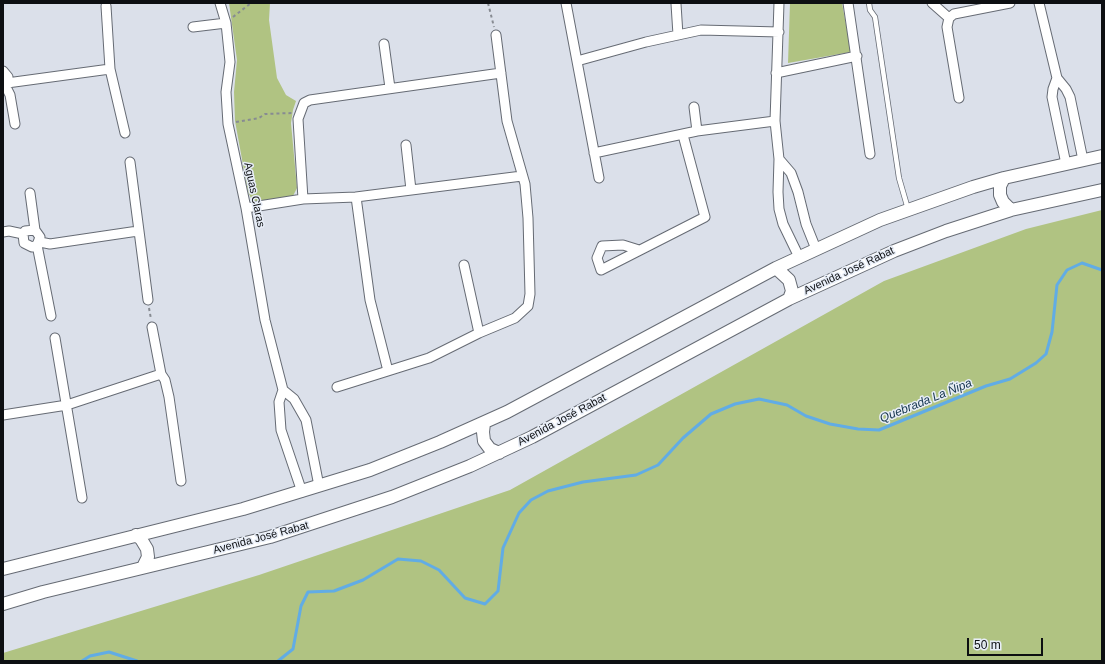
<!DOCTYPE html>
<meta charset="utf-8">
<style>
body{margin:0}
#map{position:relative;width:1105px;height:664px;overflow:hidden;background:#dbe0ea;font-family:Arial,sans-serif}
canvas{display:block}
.frame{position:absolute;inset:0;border:4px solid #0d0f12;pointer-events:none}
.scale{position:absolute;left:967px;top:638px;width:76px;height:18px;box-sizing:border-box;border:2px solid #0d0f12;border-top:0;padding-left:5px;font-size:12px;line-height:14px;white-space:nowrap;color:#0d0f12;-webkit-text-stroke:3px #e8eef8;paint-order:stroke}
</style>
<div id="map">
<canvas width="1105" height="664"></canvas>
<div class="frame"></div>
<div class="scale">50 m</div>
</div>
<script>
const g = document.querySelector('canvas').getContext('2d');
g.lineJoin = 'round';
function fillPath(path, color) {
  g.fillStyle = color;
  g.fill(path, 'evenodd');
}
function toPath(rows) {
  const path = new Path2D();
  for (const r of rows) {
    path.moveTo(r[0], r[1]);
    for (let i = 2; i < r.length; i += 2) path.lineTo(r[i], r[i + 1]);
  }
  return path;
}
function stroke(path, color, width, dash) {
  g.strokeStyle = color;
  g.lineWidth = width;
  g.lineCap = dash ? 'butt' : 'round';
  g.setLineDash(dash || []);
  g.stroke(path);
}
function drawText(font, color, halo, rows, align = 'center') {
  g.font = font + ' Arial,sans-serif';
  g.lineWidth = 3;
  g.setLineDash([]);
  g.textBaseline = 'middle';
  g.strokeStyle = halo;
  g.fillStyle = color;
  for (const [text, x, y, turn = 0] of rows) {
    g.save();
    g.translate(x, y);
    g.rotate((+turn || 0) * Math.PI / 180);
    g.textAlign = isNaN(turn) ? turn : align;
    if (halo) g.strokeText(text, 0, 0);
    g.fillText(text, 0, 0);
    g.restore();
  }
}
fillPath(toPath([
 [229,3,270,3,269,20,277,78,286,95,296,101,293,110,291,123,297,188,293,196,259,202,252,200,248,192,235,121,234,92,237,60],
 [790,3,842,3,851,52,788,63],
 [1102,210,1102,661,3,661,3,653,259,575,510,490,884,281,1026,229]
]), '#b0c382');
stroke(toPath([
 [82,661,90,656,109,652,137,661],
 [278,661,293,649,301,606,308,592,334,591,363,580,398,559,421,561,439,570,465,598,485,604,498,591,503,548,519,513,531,500,548,491,583,482,636,475,658,465,683,438,711,414,735,404,759,399,787,405,806,416,830,424,858,429,879,430,986,386,1010,379,1036,363,1046,354,1052,332,1057,285,1067,270,1082,263,1102,270]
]), '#61ace5', 3);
const lane = toPath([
 [869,3,870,10,875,17,899,178,908,209]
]);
const street = toPath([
 [220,3,226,23,230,62,226,92,228,124,246,208,265,320,283,390,279,402,281,430,302,492],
 [566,3,599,178],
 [779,3,775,121,779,159,778,192,779,209,783,224,799,257],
 [848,3,870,154],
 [932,3,949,18],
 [1039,3,1057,78,1066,89,1070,97,1083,160],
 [676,4,678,35],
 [106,6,110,69,125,133],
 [193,27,226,23],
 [384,44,390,88],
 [577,61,646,42,701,30,779,32],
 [3,71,8,77,7,83],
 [776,73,857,56],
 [1057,78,1053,89,1052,97,1066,164],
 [5,85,10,95,15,124],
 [3,86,7,83,110,69],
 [959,98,947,27,949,18,954,14,1010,3],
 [694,107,697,131],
 [406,145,411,190],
 [594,153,697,131,775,121],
 [779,159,791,173,798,192,806,224,816,249],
 [130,162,148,300],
 [30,193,35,230],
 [356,197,370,300,388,371],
 [303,199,298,119,304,103,310,100,501,73],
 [246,208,303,199,356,197,522,176],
 [3,232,9,231,23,234],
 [40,242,50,244,138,231],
 [37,245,32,247,24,243,23,234,25,231,35,230,40,237,37,245,51,316],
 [639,250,623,245,602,246,597,258,601,270,705,217,683,135],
 [464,265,479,333],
 [152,327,161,374,165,380,169,397,181,481],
 [55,338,82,498],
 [337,387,429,358,479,333,515,318,528,306,530,294,528,218,525,184,507,121,496,35],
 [283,390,294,399,306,420,319,486],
 [3,415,67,405,161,374]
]);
const secondary = toPath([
 [1004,178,1000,186,1000,195,1003,202,1011,210],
 [776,268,789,280,792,291,789,299],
 [484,423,483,432,484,441,490,449,499,453],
 [136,535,141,539,147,549,148,557,143,567],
 [3,569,243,509,370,470,440,442,507,412,776,268,880,220,973,187,1004,178,1102,156],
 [3,604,43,592,270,537,392,497,470,466,532,437,789,299,894,251,946,231,1011,210,1102,190]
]);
stroke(lane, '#666b74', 6);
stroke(street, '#666b74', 11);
stroke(secondary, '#666b74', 14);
stroke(toPath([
 [488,3,494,27],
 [233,17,251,3],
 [236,122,259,118,265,114,292,113],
 [149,308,151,319]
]), '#878b92', 2, [3, 3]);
stroke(lane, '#fff', 4.5);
stroke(street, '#fff', 9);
stroke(secondary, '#fff', 12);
drawText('11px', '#0d0f12', '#e8eef8', [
 ["Aguas Claras",254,195,78],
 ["Avenida José Rabat",849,271,-25],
 ["Avenida José Rabat",562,420,-28],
 ["Avenida José Rabat",261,538,-15]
]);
drawText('italic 12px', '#13334b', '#e8eef8', [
 ["Quebrada La Ñipa",926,401,-22]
]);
</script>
